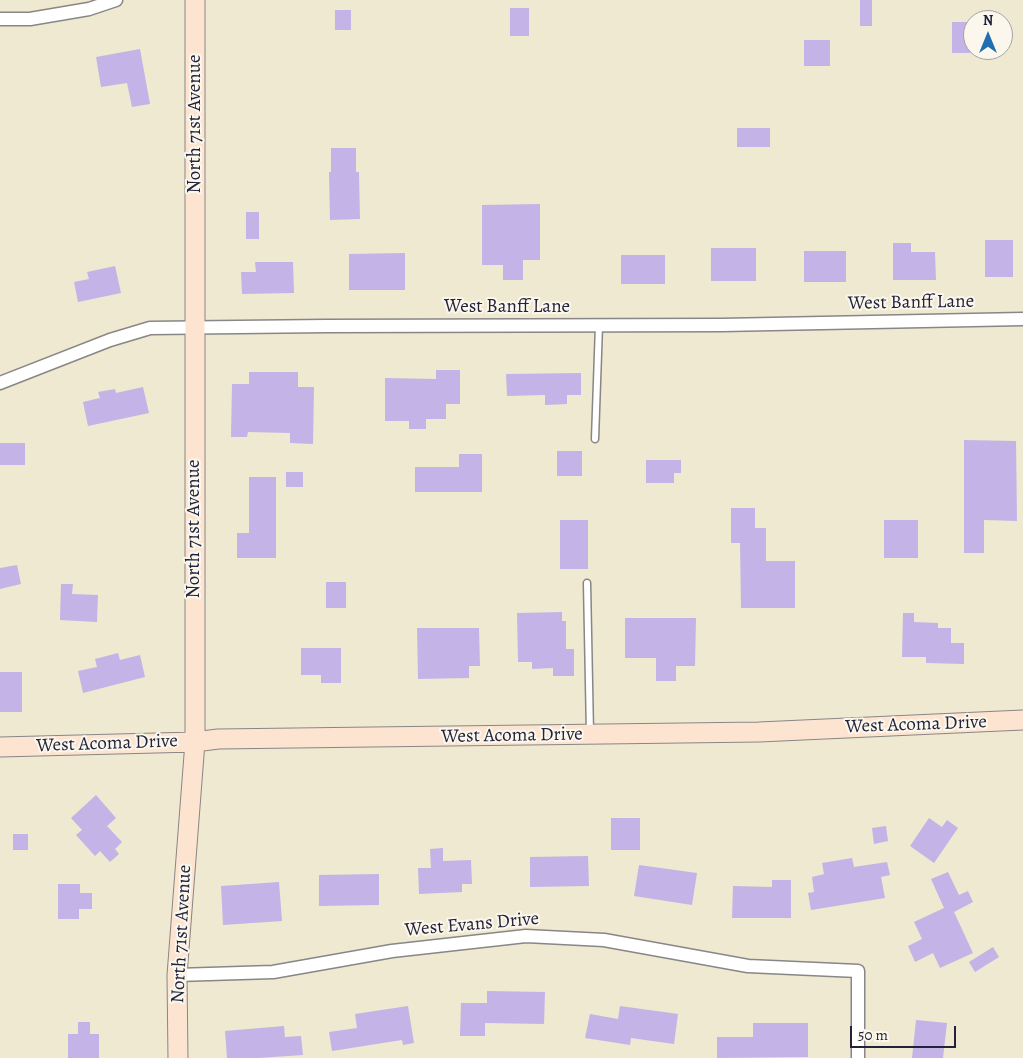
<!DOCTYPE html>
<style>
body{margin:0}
#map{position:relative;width:1023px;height:1058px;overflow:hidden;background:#eee9d0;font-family:Alegreya,serif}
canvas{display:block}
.north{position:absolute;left:963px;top:10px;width:50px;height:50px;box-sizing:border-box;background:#fbf7ec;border:1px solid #a4a2a5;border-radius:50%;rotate:0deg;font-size:14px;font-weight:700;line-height:20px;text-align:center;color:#22223b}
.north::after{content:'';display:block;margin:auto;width:18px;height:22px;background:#1f6fb2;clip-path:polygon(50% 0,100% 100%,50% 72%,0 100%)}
.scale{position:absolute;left:850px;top:1026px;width:106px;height:22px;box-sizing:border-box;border:2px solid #22223b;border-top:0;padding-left:6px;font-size:15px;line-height:18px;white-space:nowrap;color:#22223b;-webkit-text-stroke:4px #fbf7ec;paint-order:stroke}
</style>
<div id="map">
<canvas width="1023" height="1058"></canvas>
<div class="north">N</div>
<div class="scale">50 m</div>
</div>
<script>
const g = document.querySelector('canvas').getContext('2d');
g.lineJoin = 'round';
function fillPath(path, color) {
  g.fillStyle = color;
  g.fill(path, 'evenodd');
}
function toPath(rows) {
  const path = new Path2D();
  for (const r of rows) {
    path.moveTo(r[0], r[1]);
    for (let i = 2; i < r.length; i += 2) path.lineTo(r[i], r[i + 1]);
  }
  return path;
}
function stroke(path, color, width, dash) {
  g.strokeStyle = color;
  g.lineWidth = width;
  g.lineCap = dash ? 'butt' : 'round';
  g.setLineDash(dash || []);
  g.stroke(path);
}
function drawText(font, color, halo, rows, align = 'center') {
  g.font = font + ' Alegreya,serif';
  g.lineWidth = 4;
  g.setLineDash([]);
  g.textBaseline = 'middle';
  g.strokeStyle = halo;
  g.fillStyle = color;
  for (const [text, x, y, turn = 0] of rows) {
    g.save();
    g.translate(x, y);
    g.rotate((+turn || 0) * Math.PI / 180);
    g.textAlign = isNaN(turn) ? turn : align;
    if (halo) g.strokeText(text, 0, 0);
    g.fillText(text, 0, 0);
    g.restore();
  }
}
fillPath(toPath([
 [860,0,872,0,872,26,860,26],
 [510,8,529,8,529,36,510,36],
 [335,10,351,10,351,30,335,30],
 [952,22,973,22,973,53,952,53],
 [804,40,830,40,830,66,804,66],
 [140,49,150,104,132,107,127,83,101,87,96,57],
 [737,128,770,128,770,147,737,147],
 [331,148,356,148,356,172,359,172,360,219,330,220,329,172,331,172],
 [540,204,540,260,523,260,523,280,503,280,503,265,482,265,482,205],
 [246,212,259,212,259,239,246,239],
 [985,240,1013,240,1013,277,985,277],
 [893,243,911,243,911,252,935,252,936,280,893,280],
 [711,248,756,248,756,281,711,281],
 [804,251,846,251,846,282,804,282],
 [405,253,405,290,349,290,349,254],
 [621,255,665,255,665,284,621,284],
 [255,262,293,262,294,293,242,294,241,272,256,272],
 [115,266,121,293,78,302,74,282,89,279,87,272],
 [436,370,460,370,460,404,446,404,446,419,426,419,426,429,409,429,409,421,385,421,385,378,436,379],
 [249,372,298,372,298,387,314,387,313,444,290,443,290,433,248,432,247,437,231,437,232,384,249,384],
 [581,373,581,395,567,395,567,404,545,405,545,395,507,396,506,374],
 [143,387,149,413,88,426,83,402,100,398,98,392,115,389,116,393],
 [964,440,1016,441,1017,521,984,520,984,553,964,553],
 [0,443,25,443,25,465,0,465],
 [557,451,582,451,582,476,557,476],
 [459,454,482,454,482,492,415,492,415,467,459,467],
 [646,460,681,460,681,473,674,473,674,483,646,483],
 [286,472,303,472,303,487,286,487],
 [249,477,276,477,276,558,237,558,237,533,249,533],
 [731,508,755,508,755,528,766,528,766,561,795,561,795,608,741,608,740,543,731,543],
 [560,520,588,520,588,569,560,569],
 [884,520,918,520,918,558,884,558],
 [17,565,21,584,0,589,0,568],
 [326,582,346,582,346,608,326,608],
 [61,584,73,584,72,594,98,595,97,622,60,620],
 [562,612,562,621,566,621,566,649,574,649,574,676,553,676,553,668,532,669,532,662,518,662,517,613],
 [903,613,914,613,914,622,938,623,938,628,951,628,951,643,964,643,964,664,926,663,926,657,902,657],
 [625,618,696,618,695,666,676,666,676,681,656,681,656,658,625,658],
 [417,628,479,628,480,666,469,666,469,678,418,679],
 [301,648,341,648,341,683,321,683,321,675,301,675],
 [118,653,120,660,140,655,145,677,83,693,78,671,97,667,95,659],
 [0,672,22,672,22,712,0,712],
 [96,795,116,818,107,826,122,842,115,849,119,854,110,862,100,851,95,856,76,835,82,830,71,818],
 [611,818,640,818,640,850,611,850],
 [929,818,942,827,947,820,958,828,934,863,910,846],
 [886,826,888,841,874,844,872,828],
 [13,834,28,834,28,850,13,850],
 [443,848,443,861,471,860,472,884,462,884,462,892,419,894,418,868,431,868,430,849],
 [588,856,589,886,530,887,530,857],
 [852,858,854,867,887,862,890,875,881,877,885,898,811,910,808,893,814,892,812,877,824,874,822,863],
 [639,865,697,873,692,905,634,896],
 [948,872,959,895,968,891,973,902,954,912,973,953,940,968,933,953,915,962,908,946,922,939,914,922,944,908,931,879],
 [379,874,379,905,319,906,319,875],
 [772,880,791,880,791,918,732,918,733,886,772,887],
 [279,882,282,921,223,925,221,886],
 [58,884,80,884,80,893,92,893,92,909,79,909,79,919,58,919],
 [993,947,999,957,975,972,969,962],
 [487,991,545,992,544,1024,485,1023,485,1036,460,1036,461,1003,487,1003],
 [408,1006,414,1043,403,1045,402,1040,332,1051,329,1032,357,1028,355,1014],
 [620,1006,678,1014,674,1044,631,1038,630,1045,585,1038,590,1014,618,1019],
 [916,1020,947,1023,943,1058,912,1058],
 [78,1022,90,1022,90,1034,99,1034,99,1058,68,1058,68,1034,78,1034],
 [753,1023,808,1023,808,1057,717,1058,717,1037,753,1037],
 [284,1026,285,1037,301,1036,303,1055,258,1058,227,1058,225,1031]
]), '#c4b3e6');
const lane = toPath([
 [595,439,599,325],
 [587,583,590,734]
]);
const street = toPath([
 [0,19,30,19,89,9,116,0],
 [0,383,110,340,150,328,327,326,722,325,1023,319],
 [177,975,273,972,392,951,526,936,604,940,748,966,858,971,858,1058]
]);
const secondary = toPath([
 [0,747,195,742,218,739,759,732,1023,720],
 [178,1058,177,975,195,742,195,0]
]);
stroke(lane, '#888686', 9);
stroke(street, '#888686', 15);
stroke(secondary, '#888686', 21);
stroke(lane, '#fff', 6);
stroke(street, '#fff', 12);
stroke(secondary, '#fde4d1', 19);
drawText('19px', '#22223b', '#fbf7ec', [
 ["North 71st Avenue",195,124,-90],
 ["West Banff Lane",911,303,-1],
 ["West Banff Lane",507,307],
 ["North 71st Avenue",194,529,-90],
 ["West Acoma Drive",916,725,-2],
 ["West Acoma Drive",512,736,-1],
 ["West Acoma Drive",107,744,-2],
 ["West Evans Drive",472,925,-5],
 ["North 71st Avenue",182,934,-87]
]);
</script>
